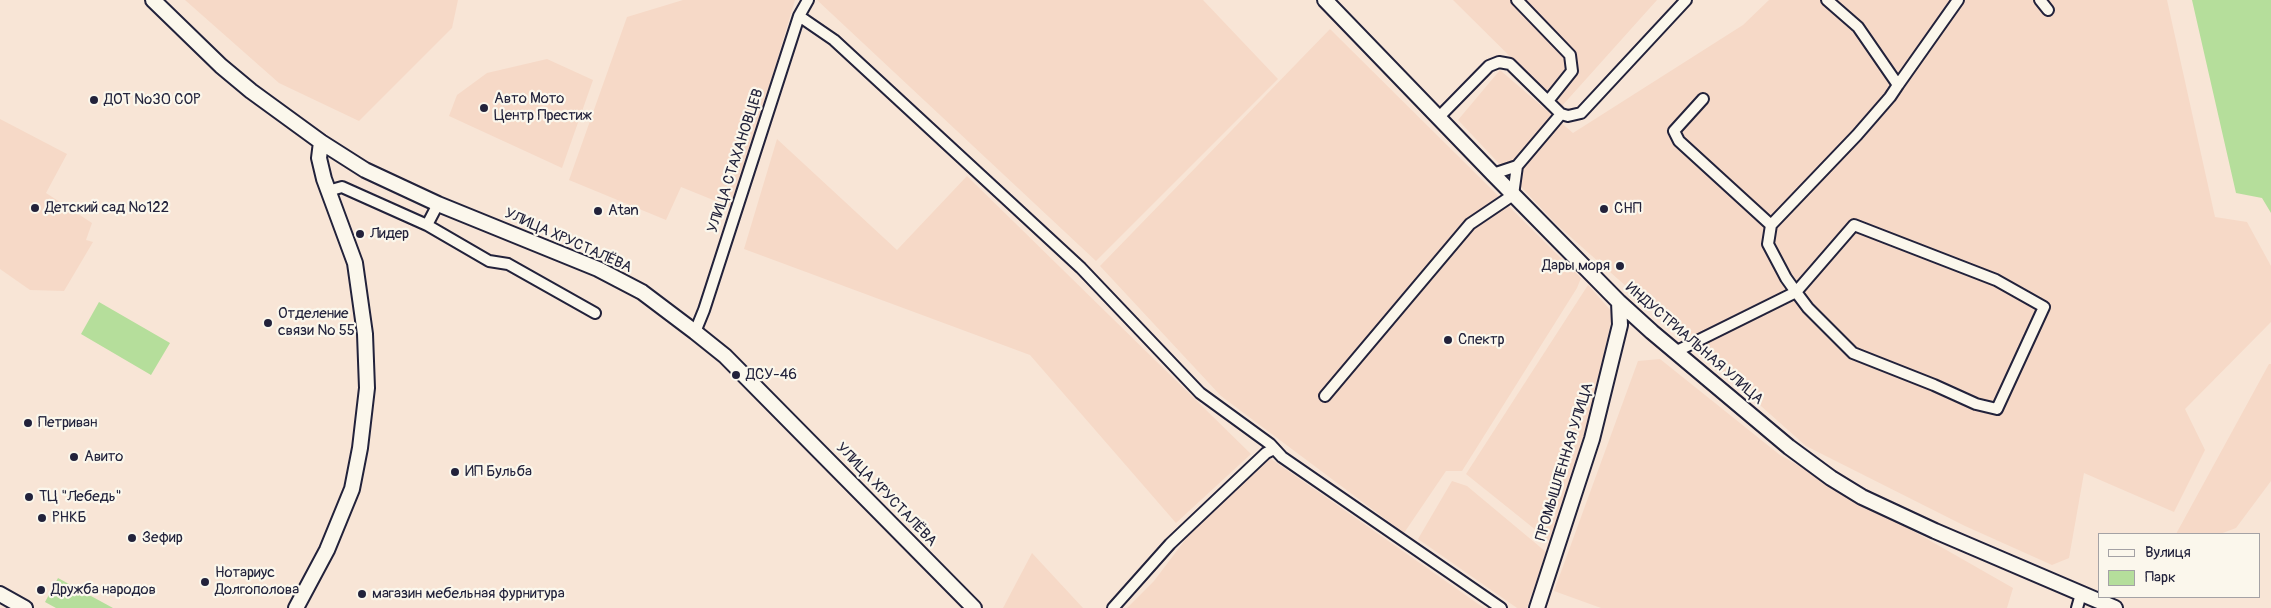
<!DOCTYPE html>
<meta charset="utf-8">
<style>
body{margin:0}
#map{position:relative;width:2271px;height:608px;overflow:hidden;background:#f8e5d6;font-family:Pangolin,sans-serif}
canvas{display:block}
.legend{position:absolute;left:2098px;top:533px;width:162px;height:65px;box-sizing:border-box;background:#fbf7ec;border:1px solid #a4a2a5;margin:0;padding:6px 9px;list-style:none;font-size:15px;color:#22223b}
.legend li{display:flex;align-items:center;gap:10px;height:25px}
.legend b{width:25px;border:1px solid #a4a2a5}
</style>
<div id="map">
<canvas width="2271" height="608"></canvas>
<ul class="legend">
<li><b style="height:6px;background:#fbf7ec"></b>Вулиця</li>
<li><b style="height:14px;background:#b5de9b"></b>Парк</li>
</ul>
</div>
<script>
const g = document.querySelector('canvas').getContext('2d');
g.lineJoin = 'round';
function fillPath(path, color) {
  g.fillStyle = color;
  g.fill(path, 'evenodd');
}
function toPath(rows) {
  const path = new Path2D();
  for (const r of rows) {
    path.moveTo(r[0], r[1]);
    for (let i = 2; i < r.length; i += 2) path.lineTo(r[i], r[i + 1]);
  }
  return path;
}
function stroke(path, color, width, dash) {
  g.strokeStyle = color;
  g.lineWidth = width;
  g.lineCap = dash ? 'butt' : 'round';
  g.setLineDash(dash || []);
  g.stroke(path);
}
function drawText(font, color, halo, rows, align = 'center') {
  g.font = font + ' Pangolin,sans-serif';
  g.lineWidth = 4.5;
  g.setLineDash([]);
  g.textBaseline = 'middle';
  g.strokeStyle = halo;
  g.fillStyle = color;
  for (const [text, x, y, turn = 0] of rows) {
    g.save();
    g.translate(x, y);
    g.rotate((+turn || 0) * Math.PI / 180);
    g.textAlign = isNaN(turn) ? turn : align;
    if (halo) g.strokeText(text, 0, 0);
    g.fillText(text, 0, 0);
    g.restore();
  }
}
fillPath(toPath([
 [185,0,458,0,452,28,359,121,279,83],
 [683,0,795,0,733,208,681,187,666,220,569,180,627,17],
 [817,0,1203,0,1278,79,1096,261],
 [1453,0,1657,0,1561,107],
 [1769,0,2167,0,2215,217,2247,222,2271,266,2271,322,2185,409,2205,450,2174,512,2084,473,2069,558,2052,565,1965,526,1806,446,1556,224,1458,120,1500,70,1573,133,1743,25],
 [1330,29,1581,278,1577,288,1462,471,1446,471,1404,533,1221,396,1100,266],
 [547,59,593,80,562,168,449,116,457,95,487,73],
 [0,119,67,154,46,193,92,223,86,240,93,242,64,291,30,290,0,269],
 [777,139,897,250,967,176,1251,454,1176,523,1030,355,744,249],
 [1588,285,1613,313,1584,443,1552,543,1466,474],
 [1660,359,1780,455,2013,588,2007,608,1601,608,1554,591,1638,361],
 [2269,364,2271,364,2271,481,2236,528,2220,534,2176,534],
 [1267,456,1484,608,1127,608,1154,581,1188,536],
 [1452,481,1467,486,1546,552,1527,608,1517,608,1418,539],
 [1032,553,1083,608,1003,608]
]), '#f6d9c7');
fillPath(toPath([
 [2192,0,2271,0,2271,213,2262,198,2236,193],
 [99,302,170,343,151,375,81,334],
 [58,578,113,608,56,608,45,602]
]), '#b5de9b');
const minor = toPath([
 [1517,0,1570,55,1572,71,1548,101],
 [1827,0,1858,27,1898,85,1958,0],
 [2040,0,2048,10],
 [799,16,834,40,1081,268,1200,393,1270,444,1282,457,1501,608],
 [1703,99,1674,131,1679,141,1771,225],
 [1439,117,1489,66,1499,62,1510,64,1561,114,1568,116,1581,113,1686,0],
 [1493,174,1517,166],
 [328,191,342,187,427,225],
 [438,204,427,225,489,261,508,264,595,313],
 [695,332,704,310,799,16,808,0],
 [1675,352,1796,292,1854,225,1996,280,2044,307,1997,409,1976,404,1934,385,1853,353,1808,308,1796,292,1786,278,1768,244,1771,225,1857,135,1890,97,1898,85],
 [1325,396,1470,224,1513,195,1517,166,1561,114],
 [1113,608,1170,544,1266,453,1274,449],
 [2077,608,2081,594]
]);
const major = toPath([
 [153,0,221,66,251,91,321,142,365,170,438,204,598,269,642,292,695,332,725,356,974,608],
 [1325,0,1493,174,1619,302,1652,332,1789,447,1831,478,1862,497,1935,531,2115,608],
 [0,594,25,608],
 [296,608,327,550,352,489,360,448,367,388,365,334,355,263,324,179,319,158,321,142],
 [1537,608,1592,439,1620,325,1619,302]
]);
stroke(minor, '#22223b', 14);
stroke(major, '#22223b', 18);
stroke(minor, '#fbf7ec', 10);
stroke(major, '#fbf7ec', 14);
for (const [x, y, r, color] of [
 [94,100,5,"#22223b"],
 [484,108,5,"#22223b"],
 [35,208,5,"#22223b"],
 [1604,209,5,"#22223b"],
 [598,211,5,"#22223b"],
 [360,234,5,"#22223b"],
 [1620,266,5,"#22223b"],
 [268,323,5,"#22223b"],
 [1448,340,5,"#22223b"],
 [736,375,5,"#22223b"],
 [28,423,5,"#22223b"],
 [74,457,5,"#22223b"],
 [455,472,5,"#22223b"],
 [29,497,5,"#22223b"],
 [42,518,5,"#22223b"],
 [132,538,5,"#22223b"],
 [205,582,5,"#22223b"],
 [41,590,5,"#22223b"],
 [362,594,5,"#22223b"]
]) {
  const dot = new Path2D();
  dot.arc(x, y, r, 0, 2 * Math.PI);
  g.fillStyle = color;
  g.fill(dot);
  stroke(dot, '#fbf7ec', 2);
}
drawText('15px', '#22223b', '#fbf7ec', [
 ["Авто Мото",494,99],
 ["Центр Престиж",494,116],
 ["ДОТ №30 СОР",104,100],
 ["Детский сад №122",45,208],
 ["СНП",1614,209],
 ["Atan",608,211],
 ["Лидер",370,234],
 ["Дары моря",1610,266,"right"],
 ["Отделение",278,314],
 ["связи № 55",278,331],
 ["Спектр",1458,340],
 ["ДСУ-46",746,375],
 ["Петриван",38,423],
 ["Авито",84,457],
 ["ИП Бульба",465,472],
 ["ТЦ \"Лебедь\"",39,497],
 ["РНКБ",52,518],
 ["Зефир",142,538],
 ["Нотариус",215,573],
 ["Долгополова",215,590],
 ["Дружба народов",51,590],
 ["магазин мебельная фурнитура",372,594]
], 'left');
drawText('15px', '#22223b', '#fbf7ec', [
 ["УЛИЦА СТАХАНОВЦЕВ",736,161,-72],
 ["УЛИЦА ХРУСТАЛЁВА",568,241,24],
 ["ИНДУСТРИАЛЬНАЯ УЛИЦА",1694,344,41],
 ["ПРОМЫШЛЕННАЯ УЛИЦА",1565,462,-73],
 ["УЛИЦА ХРУСТАЛЁВА",886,495,46]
]);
</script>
